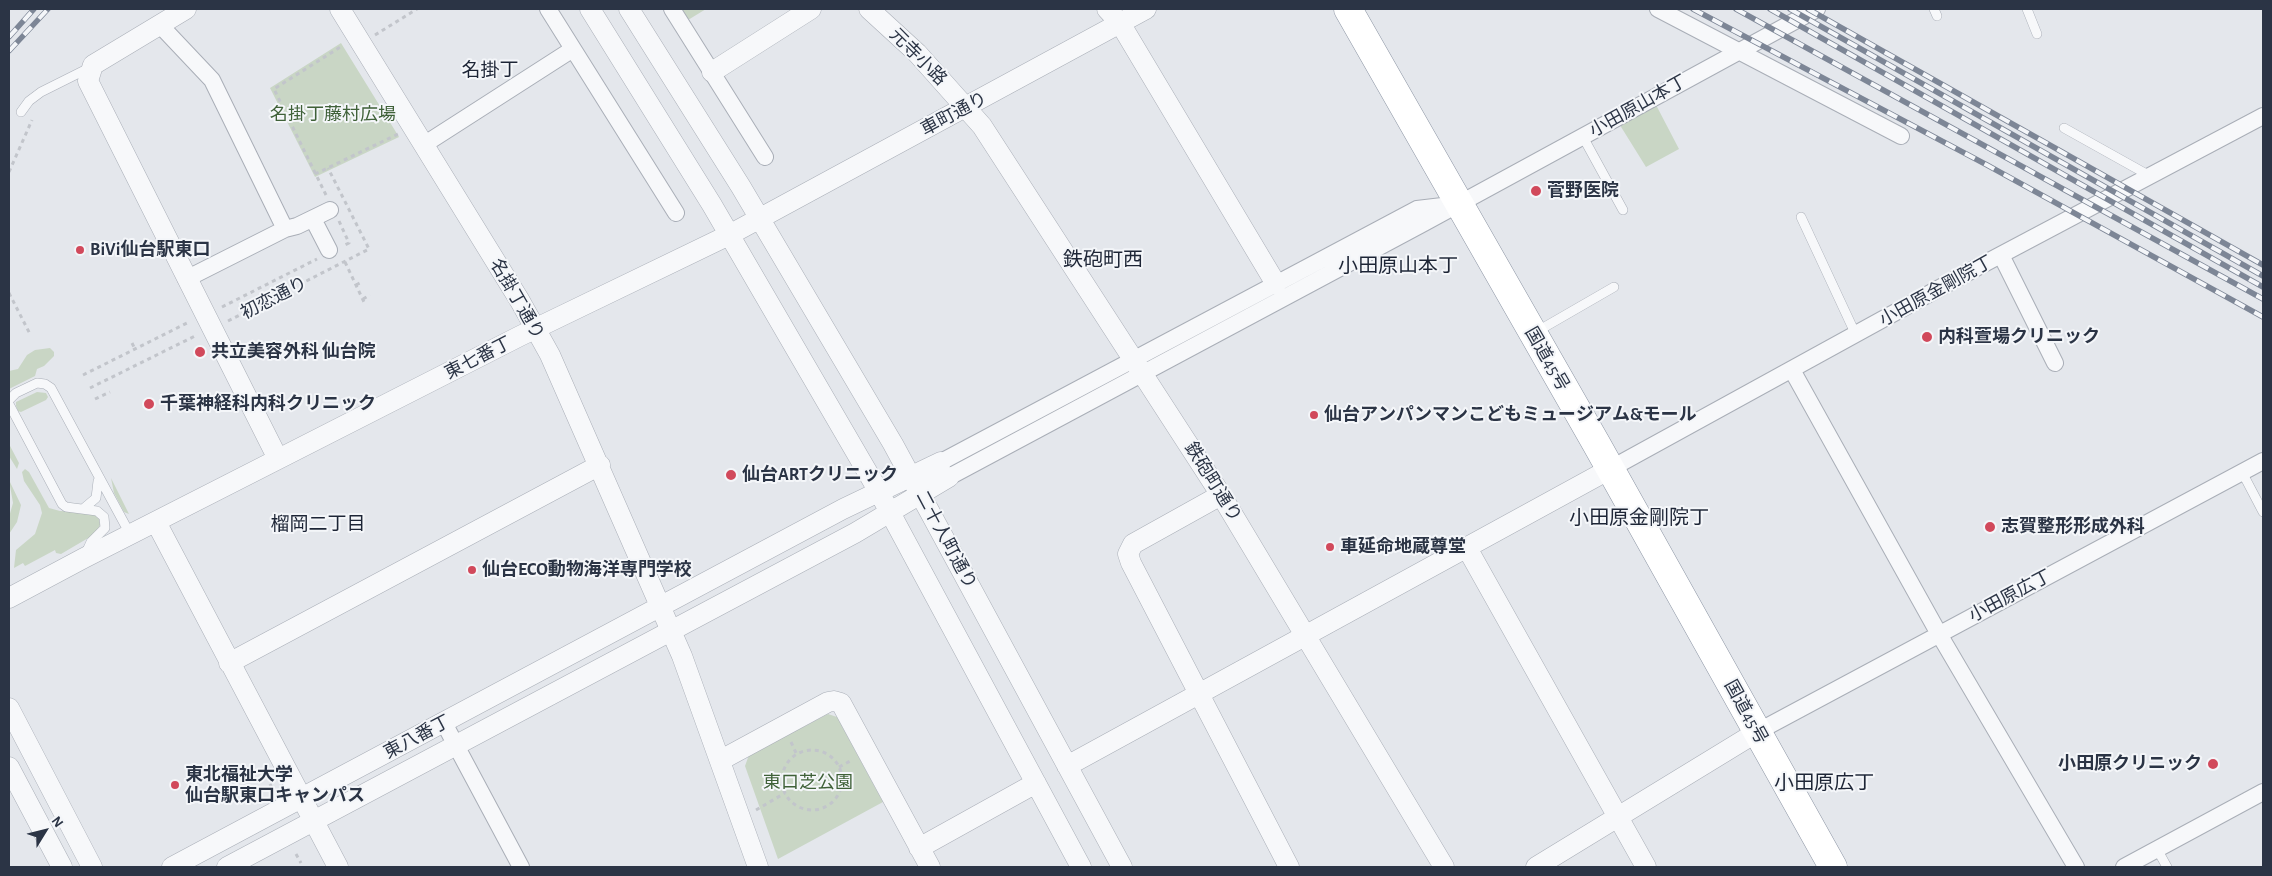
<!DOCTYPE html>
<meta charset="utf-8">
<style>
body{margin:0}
#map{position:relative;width:2272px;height:876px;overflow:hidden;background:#e4e7ec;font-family:"Alegreya Sans",sans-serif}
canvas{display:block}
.frame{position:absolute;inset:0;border:10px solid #2b3445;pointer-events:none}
.north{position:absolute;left:20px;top:806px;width:50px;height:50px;-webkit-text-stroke:4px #f4f6f9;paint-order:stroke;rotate:54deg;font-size:14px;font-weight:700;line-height:20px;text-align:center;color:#2b3445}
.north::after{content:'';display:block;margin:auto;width:18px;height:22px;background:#2b3445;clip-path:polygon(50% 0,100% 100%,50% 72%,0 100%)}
</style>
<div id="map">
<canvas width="2272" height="876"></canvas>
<div class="frame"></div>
<div class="north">N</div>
</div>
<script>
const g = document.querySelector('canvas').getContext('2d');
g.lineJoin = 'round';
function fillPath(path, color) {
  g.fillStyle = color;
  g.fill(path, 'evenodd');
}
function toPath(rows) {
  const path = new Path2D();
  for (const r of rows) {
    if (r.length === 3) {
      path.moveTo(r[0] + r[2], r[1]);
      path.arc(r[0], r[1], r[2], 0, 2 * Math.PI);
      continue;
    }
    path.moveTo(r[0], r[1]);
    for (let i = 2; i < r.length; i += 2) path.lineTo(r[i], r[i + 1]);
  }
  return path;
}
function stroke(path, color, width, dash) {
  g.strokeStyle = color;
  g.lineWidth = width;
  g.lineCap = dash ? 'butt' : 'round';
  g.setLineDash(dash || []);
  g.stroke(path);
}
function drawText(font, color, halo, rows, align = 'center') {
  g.font = font + ' "Alegreya Sans","Noto Sans JP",sans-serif';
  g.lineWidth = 4;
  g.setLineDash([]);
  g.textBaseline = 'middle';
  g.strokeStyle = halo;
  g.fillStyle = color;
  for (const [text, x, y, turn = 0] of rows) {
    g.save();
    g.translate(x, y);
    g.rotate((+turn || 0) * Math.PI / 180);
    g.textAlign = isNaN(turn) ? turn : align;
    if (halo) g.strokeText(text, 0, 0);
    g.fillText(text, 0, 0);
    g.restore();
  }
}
fillPath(toPath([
 [681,9,706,9,688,20],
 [341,43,399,137,315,177,270,88],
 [1655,103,1679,149,1646,167,1618,122],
 [50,348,54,352,54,356,44,366,37,369,35,376,9,389,9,371,18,369,27,355,35,350],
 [37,392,46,393,48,397,46,400,21,412,18,411,16,406,16,402],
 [9,444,19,463,17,469,9,456],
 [25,469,29,472,49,508,60,511,90,512,99,518,100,525,95,534,61,554,56,553,55,550,25,566,23,563,14,568,16,550,35,534,42,513,40,505,24,481,22,472],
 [111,478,129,514,124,512,114,493],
 [9,480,21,505,17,522,9,534,9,517,13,503],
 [828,714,837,717,883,802,778,859,745,766,749,755]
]), '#c9d6c5');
const service = toPath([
 [1934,9,1937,16],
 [2027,9,2037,34],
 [21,112,29,101,41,92,91,67],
 [2064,128,2150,176],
 [1583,137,1623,210],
 [1801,217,1856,335],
 [1536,332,1614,287],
 [9,400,16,393,37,383,45,384,51,388,130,534],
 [9,404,62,504,66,507,97,511,104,517,105,528,91,542,85,555],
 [2242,472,2263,512],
 [83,509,96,498,98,481],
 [2157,849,2167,867]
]);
const minor = toPath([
 [548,9,676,213],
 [672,9,765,157],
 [1658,9,1901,136],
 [160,25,212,80,285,229],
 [425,144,573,49],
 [313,219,329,250],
 [2001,255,2055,363],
 [186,279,285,229,297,226,330,210],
 [1792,370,1939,634,2076,867],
 [941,462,1417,209,1451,205],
 [1610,469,1976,268,2263,116],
 [949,477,1424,223,1817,9],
 [444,723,521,867],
 [1757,732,2263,461],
 [2124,867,2263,792]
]);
const tertiary = toPath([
 [186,9,93,65,88,81,278,459],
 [340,9,520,301,550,355,682,656,758,867],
 [590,9,712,205,879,492,1081,867],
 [629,9,741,187,893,444,1122,867],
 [869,9,917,53,982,126,1221,495,1444,867],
 [1107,9,1120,23,1276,284],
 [712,72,811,9],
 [1221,495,1133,544,1128,554,1131,563,1289,867],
 [156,522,338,867],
 [1467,548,1646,867],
 [9,598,84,558,520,336,729,235,1146,9],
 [229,663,600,465],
 [9,708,92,867],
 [721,760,828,702,834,701,841,703,930,867],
 [1067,766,1610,469],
 [9,767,62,867],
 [919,848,1036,783],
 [172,867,843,509,941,462],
 [227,867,855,533,949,477],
 [1536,867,1757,732]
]);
const trunk = toPath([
 [1348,9,1597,445,1833,867]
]);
stroke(service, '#a9aeb7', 10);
stroke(minor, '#a9aeb7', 18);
stroke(tertiary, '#a9aeb7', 21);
stroke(trunk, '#8b94a3', 29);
stroke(toPath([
 [375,35,417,9],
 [9,172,32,120],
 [315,174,398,134],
 [326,195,274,89,342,46],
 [339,221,349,243,343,246],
 [345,262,364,302],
 [356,285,362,282],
 [9,293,30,334],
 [363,299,370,295],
 [222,307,317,259],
 [228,321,369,249,328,168],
 [132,343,135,349],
 [83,375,189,322],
 [90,388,197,335],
 [95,399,110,392],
 [791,742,797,755],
 [812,780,30],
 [839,767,852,760],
 [270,784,273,790],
 [756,810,785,793],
 [296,854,301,863]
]), '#c2c5cb', 3, [4, 4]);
stroke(service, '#f7f8fa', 9);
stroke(minor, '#f7f8fa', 16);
stroke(tertiary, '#f7f8fa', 20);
stroke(trunk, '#fff', 28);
const rail = toPath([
 [1693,9,1987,165,2263,317],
 [1736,9,2263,299],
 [1770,9,2263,287],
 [1790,9,2263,276],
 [1808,9,2263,265],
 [9,37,34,9],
 [9,51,48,9]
]);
stroke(rail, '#7d8696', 5.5);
stroke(rail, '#f4f6f9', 4, [11]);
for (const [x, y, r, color] of [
 [1536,191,6,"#d1495b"],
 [80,250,5,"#d1495b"],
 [1927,337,6,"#d1495b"],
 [200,352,6,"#d1495b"],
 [149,404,6,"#d1495b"],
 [1314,415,5,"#d1495b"],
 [731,475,6,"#d1495b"],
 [1990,527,6,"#d1495b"],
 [1330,547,5,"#d1495b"],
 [472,570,5,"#d1495b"],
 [2213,764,6,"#d1495b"],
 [175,785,5,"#d1495b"]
]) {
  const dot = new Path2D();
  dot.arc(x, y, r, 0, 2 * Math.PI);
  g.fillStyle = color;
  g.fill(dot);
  stroke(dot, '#f4f6f9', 2);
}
drawText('18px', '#2b3445', '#f4f6f9', [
 ["元寺小路",918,57,45],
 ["小田原山本丁",1638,106,-29],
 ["車町通り",954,114,-28],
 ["小田原金剛院丁",1936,291,-29],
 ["初恋通り",274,298,-27],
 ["名掛丁通り",517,299,60],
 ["東七番丁",478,358,-27],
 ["国道45号",1547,359,60],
 ["鉄砲町通り",1213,482,58],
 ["二十人町通り",946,540,62],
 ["小田原広丁",2010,596,-28],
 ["国道45号",1746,712,61],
 ["東八番丁",417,737,-28]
]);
drawText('18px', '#3f6138', '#f4f6f9', [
 ["名掛丁藤村広場",333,115],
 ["東口芝公園",808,783]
]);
drawText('bold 18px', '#2b3445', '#f4f6f9', [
 ["菅野医院",1547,191],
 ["BiVi仙台駅東口",90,250],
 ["内科萱場クリニック",1938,337],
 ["共立美容外科 仙台院",211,352],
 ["千葉神経科内科クリニック",160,404],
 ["仙台アンパンマンこどもミュージアム&モール",1324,415],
 ["仙台ARTクリニック",742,475],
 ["志賀整形形成外科",2001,527],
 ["車延命地蔵尊堂",1340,547],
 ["仙台ECO動物海洋専門学校",482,570],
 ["小田原クリニック",2202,764,"right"],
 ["東北福祉大学",185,775],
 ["仙台駅東口キャンパス",185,796]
], 'left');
drawText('19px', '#1d2536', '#f4f6f9', [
 ["名掛丁",490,70],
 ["榴岡二丁目",318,524]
]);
drawText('20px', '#1d2536', '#f4f6f9', [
 ["鉄砲町西",1103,260],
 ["小田原山本丁",1398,266],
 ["小田原金剛院丁",1639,518],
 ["小田原広丁",1824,783]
]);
</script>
